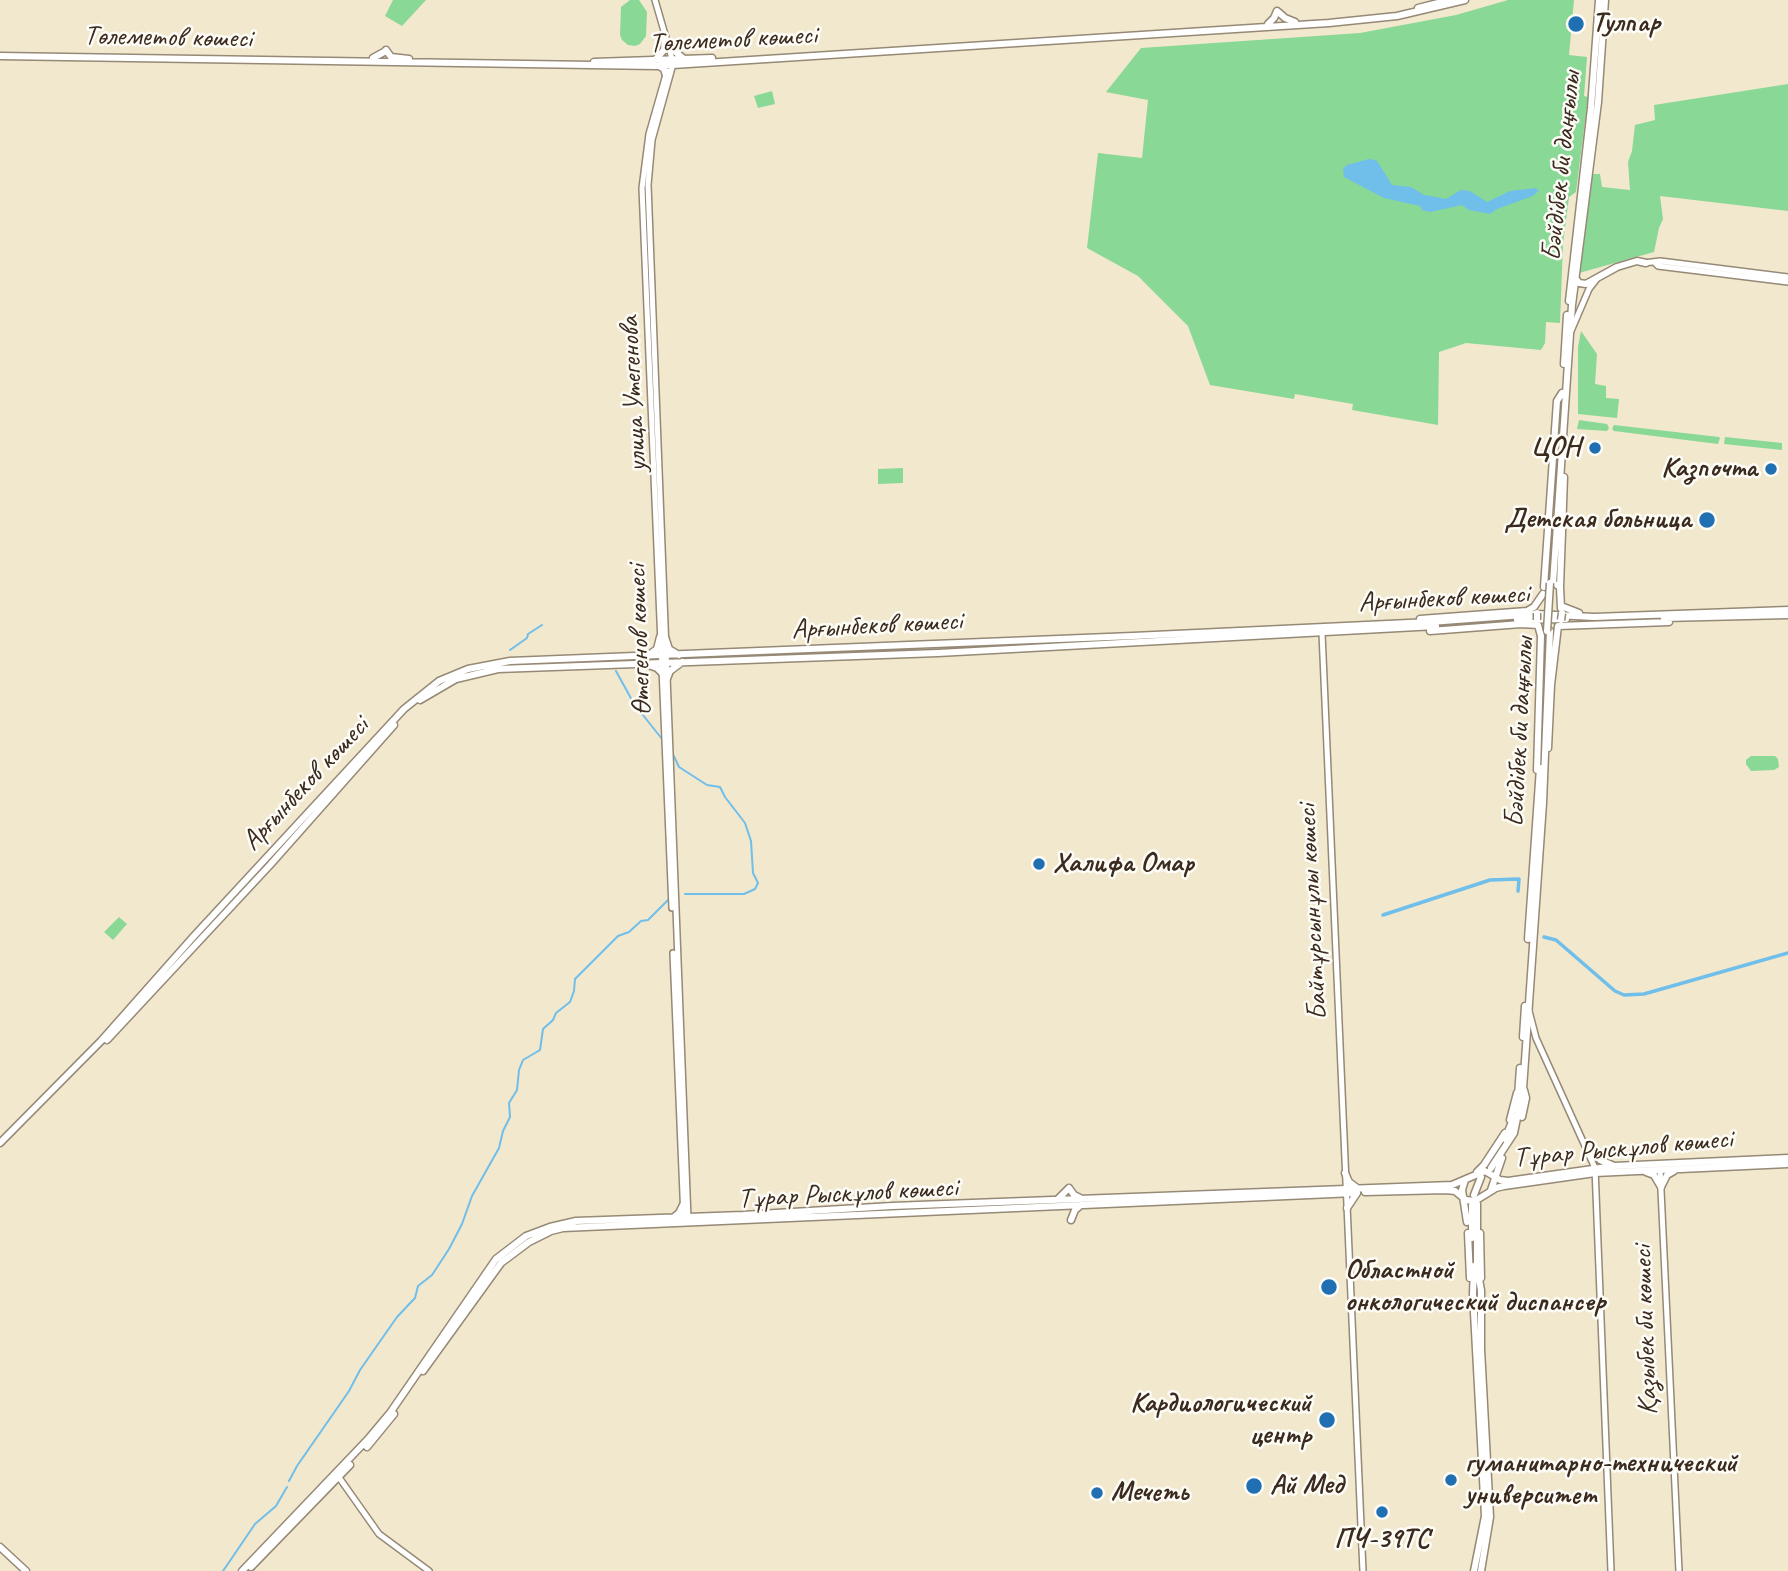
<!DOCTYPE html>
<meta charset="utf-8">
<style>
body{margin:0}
canvas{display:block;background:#f1e8ce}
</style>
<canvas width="1788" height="1571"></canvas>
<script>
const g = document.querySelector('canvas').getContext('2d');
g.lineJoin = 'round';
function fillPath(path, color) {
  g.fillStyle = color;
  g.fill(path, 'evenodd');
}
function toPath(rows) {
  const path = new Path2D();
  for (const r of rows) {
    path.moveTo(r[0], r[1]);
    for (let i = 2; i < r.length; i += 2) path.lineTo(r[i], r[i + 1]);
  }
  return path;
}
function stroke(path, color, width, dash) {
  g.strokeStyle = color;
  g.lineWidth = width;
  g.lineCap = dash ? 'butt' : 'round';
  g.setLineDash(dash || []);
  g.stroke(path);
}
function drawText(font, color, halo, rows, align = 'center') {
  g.font = font + ' Caveat,sans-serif';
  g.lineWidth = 5;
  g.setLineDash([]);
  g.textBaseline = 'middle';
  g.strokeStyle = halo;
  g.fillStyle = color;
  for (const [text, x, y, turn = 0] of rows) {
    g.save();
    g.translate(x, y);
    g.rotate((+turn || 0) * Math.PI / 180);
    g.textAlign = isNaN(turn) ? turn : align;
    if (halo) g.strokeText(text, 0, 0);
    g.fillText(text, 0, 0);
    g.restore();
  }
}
fillPath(toPath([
 [393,0,426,0,402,26,385,16],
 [630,0,639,0,647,12,646,36,640,44,635,46,628,45,622,40,620,35,621,7],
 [1508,0,1574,0,1569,55,1587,57,1584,96,1588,97,1576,192,1569,197,1563,244,1560,323,1546,322,1545,343,1541,350,1466,343,1439,352,1438,425,1352,410,1353,404,1295,394,1294,399,1210,385,1188,326,1138,276,1087,248,1098,153,1142,158,1148,100,1106,92,1141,48,1360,33,1456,15],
 [1788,84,1788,211,1660,196,1663,219,1659,228,1654,252,1579,273,1592,174,1600,174,1602,187,1630,190,1628,162,1632,151,1635,125,1655,120,1654,105],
 [772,91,775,104,758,108,754,96],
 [1581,331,1597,354,1595,384,1606,386,1606,398,1619,399,1617,418,1578,414,1578,347],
 [1579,420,1607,424,1609,428,1607,431,1577,429],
 [1614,425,1719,437,1720,438,1718,444,1614,431,1612,429],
 [1725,437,1782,443,1782,450,1724,444],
 [903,468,903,483,878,484,878,469],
 [1751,756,1775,756,1778,759,1779,767,1774,770,1751,771,1746,764,1746,760],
 [119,917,127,924,113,940,104,932]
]), '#8ad896');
fillPath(toPath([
 [1369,159,1376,160,1379,164,1392,185,1411,187,1424,195,1436,197,1446,199,1461,190,1470,191,1487,202,1510,191,1535,188,1539,190,1533,196,1497,209,1490,214,1469,210,1462,205,1430,212,1422,210,1420,206,1384,198,1344,177,1343,169,1347,165]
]), '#70beea');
stroke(toPath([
 [510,650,527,638,528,634,542,625],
 [616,671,633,702],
 [635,705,662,739],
 [672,752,679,767,707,785,720,787,725,797,745,823,751,841,753,873,758,883,755,889,744,894,685,894],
 [289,1481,297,1466,349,1391,360,1370,397,1317,415,1298,418,1286,432,1275,449,1249,462,1224,472,1196,499,1148,503,1131,510,1117,509,1103,517,1090,519,1070,523,1060,540,1050,543,1029,553,1020,556,1013,570,1002,574,991,575,979,618,936,629,932,641,921,648,920,670,898],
 [223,1571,255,1524,276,1506,287,1487]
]), '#70beea', 2);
stroke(toPath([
 [1383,915,1490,880,1519,879,1518,891],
 [1544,937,1556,940,1615,991,1624,995,1644,994,1788,953]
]), '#70beea', 3.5);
const secondary = toPath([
 [655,0,666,38],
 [669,47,673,64,652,140,648,185,688,1219],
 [667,71,649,134,642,188,672,908],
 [1644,263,1660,261,1788,277],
 [1655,263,1658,266,1788,282],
 [1571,331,1589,289,1596,280],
 [1322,633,1363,1571],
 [673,953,684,1219],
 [1529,1011,1536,1038,1595,1168,1611,1571],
 [1660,1169,1679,1571],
 [338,1476,379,1534,429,1571]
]);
const primary = toPath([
 [1418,8,1450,0],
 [1268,24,1274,18,1277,11,1285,18,1295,22],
 [668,46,683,58],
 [386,50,391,57,409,59],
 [0,56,657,66,1329,23,1397,16,1465,0],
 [373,58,384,52],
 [656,59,664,50,665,36],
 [594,62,712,58],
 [659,66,664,69,666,75],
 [1576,279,1579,283,1586,284,1617,267,1637,261,1646,263],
 [1569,301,1591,108,1599,0],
 [1564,364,1567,315],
 [1553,583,1572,305,1598,102,1605,0],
 [1557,585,1560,587,1561,608],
 [1544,587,1557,401,1562,393],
 [1560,587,1564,477],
 [1561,606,1579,613],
 [1664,618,1788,615],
 [1420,619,1527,611,1534,607,1543,594],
 [1517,620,1566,619],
 [1430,631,1521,624,1538,625,1541,636,1537,770],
 [665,637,669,649,679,655],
 [649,655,657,649,660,637],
 [646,664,657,668,662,673],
 [666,681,670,671,682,662],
 [420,700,456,679,498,669,938,653,1436,626],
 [1548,748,1551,685,1558,626,1669,622],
 [1528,939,1540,768],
 [1523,1037,1525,1006],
 [107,1040,270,865,394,725],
 [1518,1096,1520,1068],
 [1522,1117,1526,1098,1524,1090],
 [1510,1120,1517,1093],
 [1505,1139,1514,1117],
 [0,1143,101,1041,194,936,404,709,439,681,468,669,510,661,1133,636,1430,622,1537,614,1594,617,1788,610],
 [1586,1146,1600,1160,1612,1165],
 [1491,1168,1514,1133,1523,1089,1543,803,1550,631],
 [1477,1172,1484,1165,1505,1133],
 [1646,1172,1654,1175,1661,1187],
 [1345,1173,1349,1182,1357,1188],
 [1465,1180,1462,1190,1467,1222],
 [1661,1187,1667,1175,1674,1171],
 [1491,1190,1502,1158],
 [1365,1192,1446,1190,1455,1191,1466,1200,1475,1201,1496,1188,1504,1186,1595,1173,1788,1164],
 [1474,1195,1481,1177],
 [1058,1199,1069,1188,1074,1195,1080,1198],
 [1477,1204,1477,1268,1481,1290,1481,1349,1490,1517,1481,1571],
 [1347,1208,1357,1193],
 [674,1217,679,1213,683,1205],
 [1071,1220,1075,1210,1081,1205],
 [1468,1233,1470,1278],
 [1480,1233,1481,1278],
 [1472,1238,1472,1205],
 [1474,1266,1473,1294,1485,1516,1474,1571],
 [423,1371,501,1263,529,1242,551,1231,563,1228,1355,1193],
 [367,1447,394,1414],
 [0,1547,26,1571],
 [251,1567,350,1465],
 [242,1571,369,1438,390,1413,496,1259,526,1236,550,1227,576,1221,743,1215,892,1206,1452,1185,1485,1171,1500,1180,1508,1181,1614,1166,1788,1158]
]);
stroke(secondary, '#968976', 8);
stroke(primary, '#968976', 9);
stroke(secondary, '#fff', 5);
stroke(primary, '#fff', 6);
const primaryBridge = toPath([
 [1537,613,1537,620],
 [1561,620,1562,613],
 [1547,631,1550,583]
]);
stroke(primaryBridge, '#968976', 9, []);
stroke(primaryBridge, '#fff', 6);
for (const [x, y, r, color] of [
 [1576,24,9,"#1f6fb2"],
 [1595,448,7,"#1f6fb2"],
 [1771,469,7,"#1f6fb2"],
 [1707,520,9,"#1f6fb2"],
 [1039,864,7,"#1f6fb2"],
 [1329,1287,9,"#1f6fb2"],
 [1327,1420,9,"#1f6fb2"],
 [1451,1480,7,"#1f6fb2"],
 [1254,1486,9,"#1f6fb2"],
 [1097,1493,7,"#1f6fb2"],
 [1382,1512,7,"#1f6fb2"]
]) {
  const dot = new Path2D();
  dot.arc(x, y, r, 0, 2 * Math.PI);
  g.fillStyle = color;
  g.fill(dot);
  stroke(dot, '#fdfcf7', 2.5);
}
drawText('bold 28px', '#3b2a1e', '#fdfcf7', [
 ["Тулпар",1592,24],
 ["ЦОН",1581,448,"right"],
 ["Казпочта",1757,469,"right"],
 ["Детская больница",1691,520,"right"],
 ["Халифа Омар",1053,864],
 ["Областной",1345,1271],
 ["онкологический диспансер",1345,1303],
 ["Кардиологический",1311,1404,"right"],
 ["центр",1311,1436,"right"],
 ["гуманитарно-технический",1465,1464],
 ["университет",1465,1496],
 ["Ай Мед",1270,1486],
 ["Мечеть",1111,1493],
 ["ПЧ-39ТС",1382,1540,"center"]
], 'left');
drawText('28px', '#3b2a1e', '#fdfcf7', [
 ["Төлеметов көшесі",168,38,1],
 ["Төлеметов көшесі",733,40,-3],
 ["Бәйдібек би даңғылы",1562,166,-84],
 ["улица Утегенова",634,394,-93],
 ["Арғынбеков көшесі",1444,599,-3],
 ["Арғынбеков көшесі",877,626,-3],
 ["Өтегенов көшесі",640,640,-92],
 ["Бәйдібек би даңғылы",1520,732,-87],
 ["Арғынбеков көшесі",306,784,-47],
 ["Байтұрсынұлы көшесі",1313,912,-93],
 ["Тұрар Рыскұлов көшесі",1623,1149,-5],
 ["Тұрар Рыскұлов көшесі",848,1194,-3],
 ["Қазыбек би көшесі",1646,1330,-92]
]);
</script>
